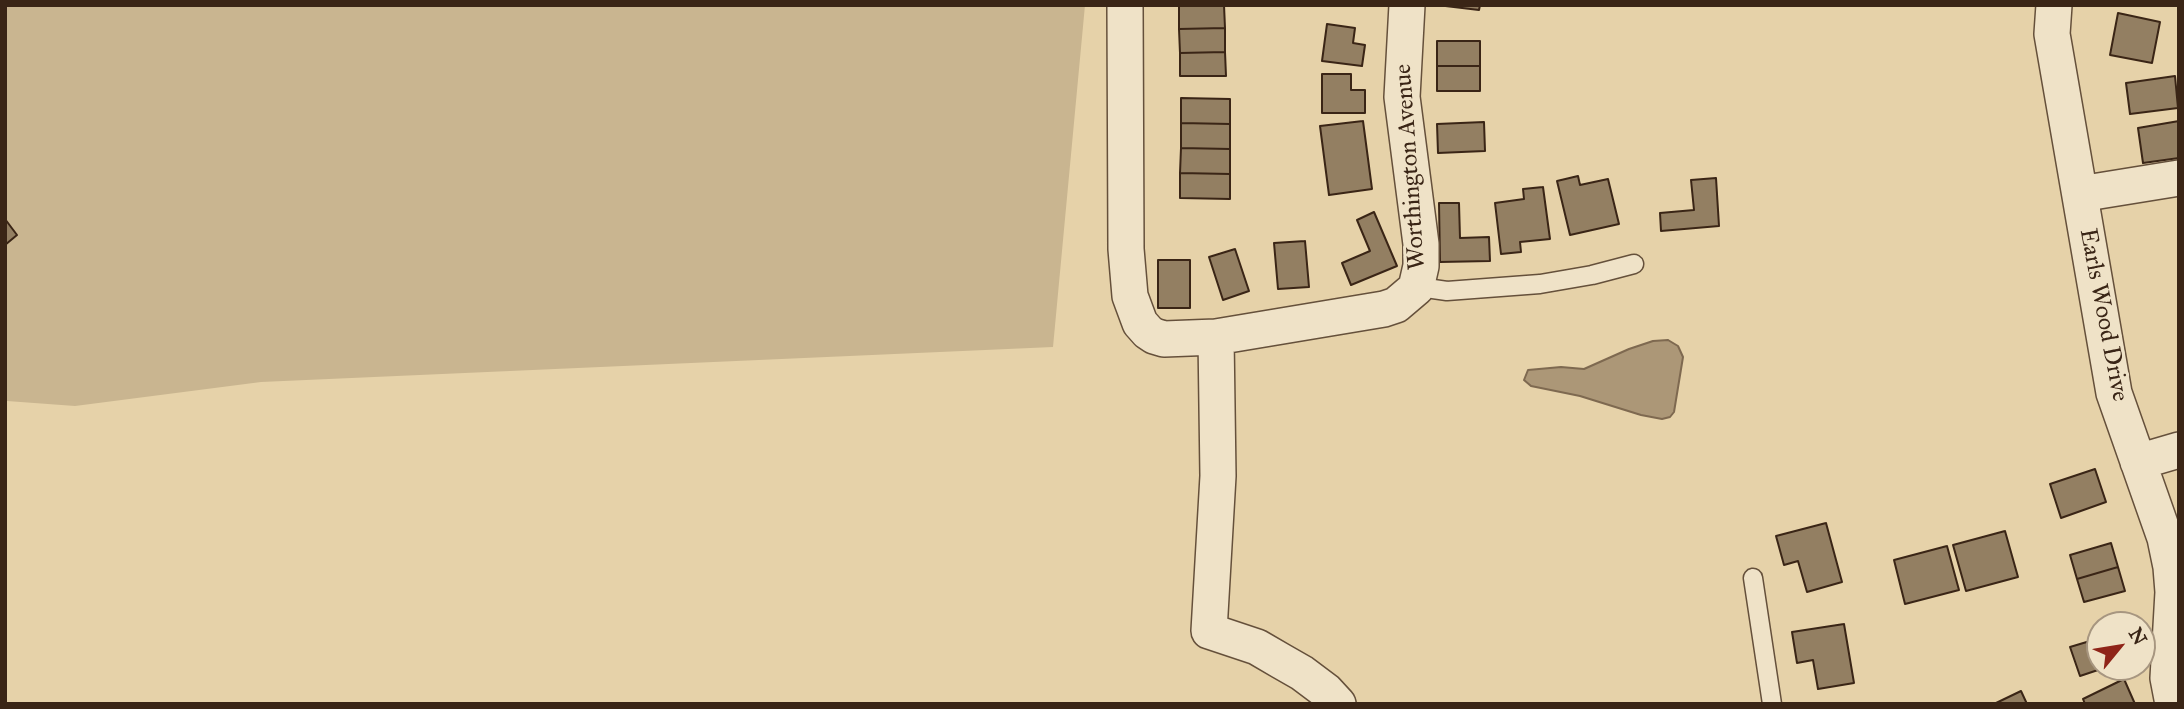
<!DOCTYPE html>
<style>
body{margin:0}
#map{position:relative;width:2184px;height:709px;overflow:hidden;background:#e6d2a9;font-family:"IM FELL Great Primer",serif}
canvas{display:block}
.frame{position:absolute;inset:0;border:7px solid #3a2516;pointer-events:none}
.north{position:absolute;left:2086px;top:611px;width:70px;height:70px;box-sizing:border-box;background:#efe2c7;border:2px solid #a79680;border-radius:50%;rotate:60deg;font-size:19px;font-weight:700;line-height:28px;text-align:center;color:#3a2516}
.north::after{content:'';display:block;margin:auto;width:24px;height:32px;background:#8f2418;clip-path:polygon(50% 0,100% 100%,50% 72%,0 100%)}
</style>
<div id="map">
<canvas width="2184" height="709"></canvas>
<div class="frame"></div>
<div class="north">N</div>
</div>
<script>
const g = document.querySelector('canvas').getContext('2d');
g.lineJoin = 'round';
function fillPath(path, color) {
  g.fillStyle = color;
  g.fill(path, 'evenodd');
}
function toPath(rows) {
  const path = new Path2D();
  for (const r of rows) {
    path.moveTo(r[0], r[1]);
    for (let i = 2; i < r.length; i += 2) path.lineTo(r[i], r[i + 1]);
  }
  return path;
}
function stroke(path, color, width, dash) {
  g.strokeStyle = color;
  g.lineWidth = width;
  g.lineCap = dash ? 'butt' : 'round';
  g.setLineDash(dash || []);
  g.stroke(path);
}
function drawText(font, color, halo, rows, align = 'center') {
  g.font = font + ' "IM FELL Great Primer",serif';
  g.lineWidth = 6;
  g.setLineDash([]);
  g.textBaseline = 'middle';
  g.strokeStyle = halo;
  g.fillStyle = color;
  for (const [text, x, y, turn = 0] of rows) {
    g.save();
    g.translate(x, y);
    g.rotate((+turn || 0) * Math.PI / 180);
    g.textAlign = isNaN(turn) ? turn : align;
    if (halo) g.strokeText(text, 0, 0);
    g.fillText(text, 0, 0);
    g.restore();
  }
}
fillPath(toPath([
 [5,5,1085,5,1053,347,261,382,75,406,7,401,5,400]
]), '#c9b590');
const water = toPath([
 [1668,340,1678,346,1683,357,1674,412,1670,417,1662,419,1641,415,1580,396,1531,386,1524,380,1528,370,1561,367,1584,369,1629,349,1653,341,1668,340]
]);
fillPath(water, '#ac9777');
stroke(water, '#7e6950', 2);
const building = toPath([
 [1179,5,1224,5,1225,28,1179,29,1179,5],
 [1437,5,1480,5,1479,10,1437,5],
 [2118,13,2160,22,2152,63,2110,55,2118,13],
 [1327,24,1355,28,1353,43,1365,45,1362,66,1322,61,1327,24],
 [1225,28,1225,52,1180,53,1179,29,1225,28],
 [1437,41,1480,41,1480,66,1437,66,1437,41],
 [1225,52,1226,76,1180,76,1180,53,1225,52],
 [1437,66,1480,66,1480,91,1437,91,1437,66],
 [1322,74,1351,74,1351,90,1365,90,1365,113,1322,113,1322,74],
 [2175,76,2178,108,2130,114,2126,83,2175,76],
 [1181,98,1230,99,1230,124,1181,123,1181,98],
 [1363,121,1372,189,1329,195,1320,126,1363,121],
 [2179,121,2179,158,2143,163,2138,128,2179,121],
 [1484,122,1485,151,1438,153,1437,124,1484,122],
 [1181,123,1230,124,1230,149,1181,148,1181,123],
 [1181,148,1230,149,1230,174,1180,173,1181,148],
 [1180,173,1230,174,1230,199,1180,198,1180,173],
 [1578,176,1580,185,1608,179,1619,224,1570,235,1557,181,1578,176],
 [1716,178,1719,226,1661,231,1660,213,1694,210,1691,180,1716,178],
 [1543,187,1550,239,1520,242,1521,252,1501,254,1495,203,1524,199,1523,189,1543,187],
 [1439,203,1459,203,1460,238,1489,237,1490,261,1440,262,1439,203],
 [1374,212,1397,266,1351,285,1342,263,1370,251,1357,220,1374,212],
 [5,219,17,235,5,245,5,219],
 [1305,241,1309,287,1278,289,1274,243,1305,241],
 [1235,249,1249,291,1223,300,1209,257,1235,249],
 [1158,260,1190,260,1190,308,1158,308,1158,260],
 [2095,469,2106,502,2061,518,2050,484,2095,469],
 [1826,523,1842,582,1807,592,1798,561,1784,565,1776,536,1826,523],
 [2005,531,2018,577,1966,591,1953,545,2005,531],
 [2111,543,2118,567,2077,579,2070,555,2111,543],
 [1947,546,1959,590,1905,604,1894,560,1947,546],
 [2118,567,2125,591,2084,602,2077,579,2118,567],
 [1844,624,1854,683,1818,689,1813,660,1797,663,1792,632,1844,624],
 [2100,638,2100,667,2107,667,2080,676,2070,647,2100,638],
 [2124,679,2135,704,2085,704,2083,699,2124,679],
 [2021,691,2027,704,1994,704,2021,691]
]);
fillPath(building, '#937f62');
stroke(building, '#3a2516', 2);
const lane = toPath([
 [1417,283,1433,289,1447,291,1540,284,1592,275,1634,264],
 [1753,578,1772,704]
]);
const street = toPath([
 [1125,5,1126,249,1130,296,1140,323,1148,332,1154,336,1164,339,1216,337],
 [2054,5,2052,34,2114,393,2165,538,2171,567,2173,592,2168,678,2173,704],
 [2080,194,2179,178],
 [2138,462,2179,450],
 [1338,704,1326,691,1302,673,1281,661,1257,647,1209,631,1218,476,1216,337,1384,309,1396,305,1416,288,1421,266,1421,244,1402,97,1407,5]
]);
stroke(lane, '#65503b', 21);
stroke(street, '#65503b', 38);
stroke(lane, '#efe2c7', 18);
stroke(street, '#efe2c7', 35);
drawText('24px', '#3a2516', '#efe2c7', [
 ["Worthington Avenue",1411,167,-94],
 ["Earls Wood Drive",2103,315,79]
]);
</script>
